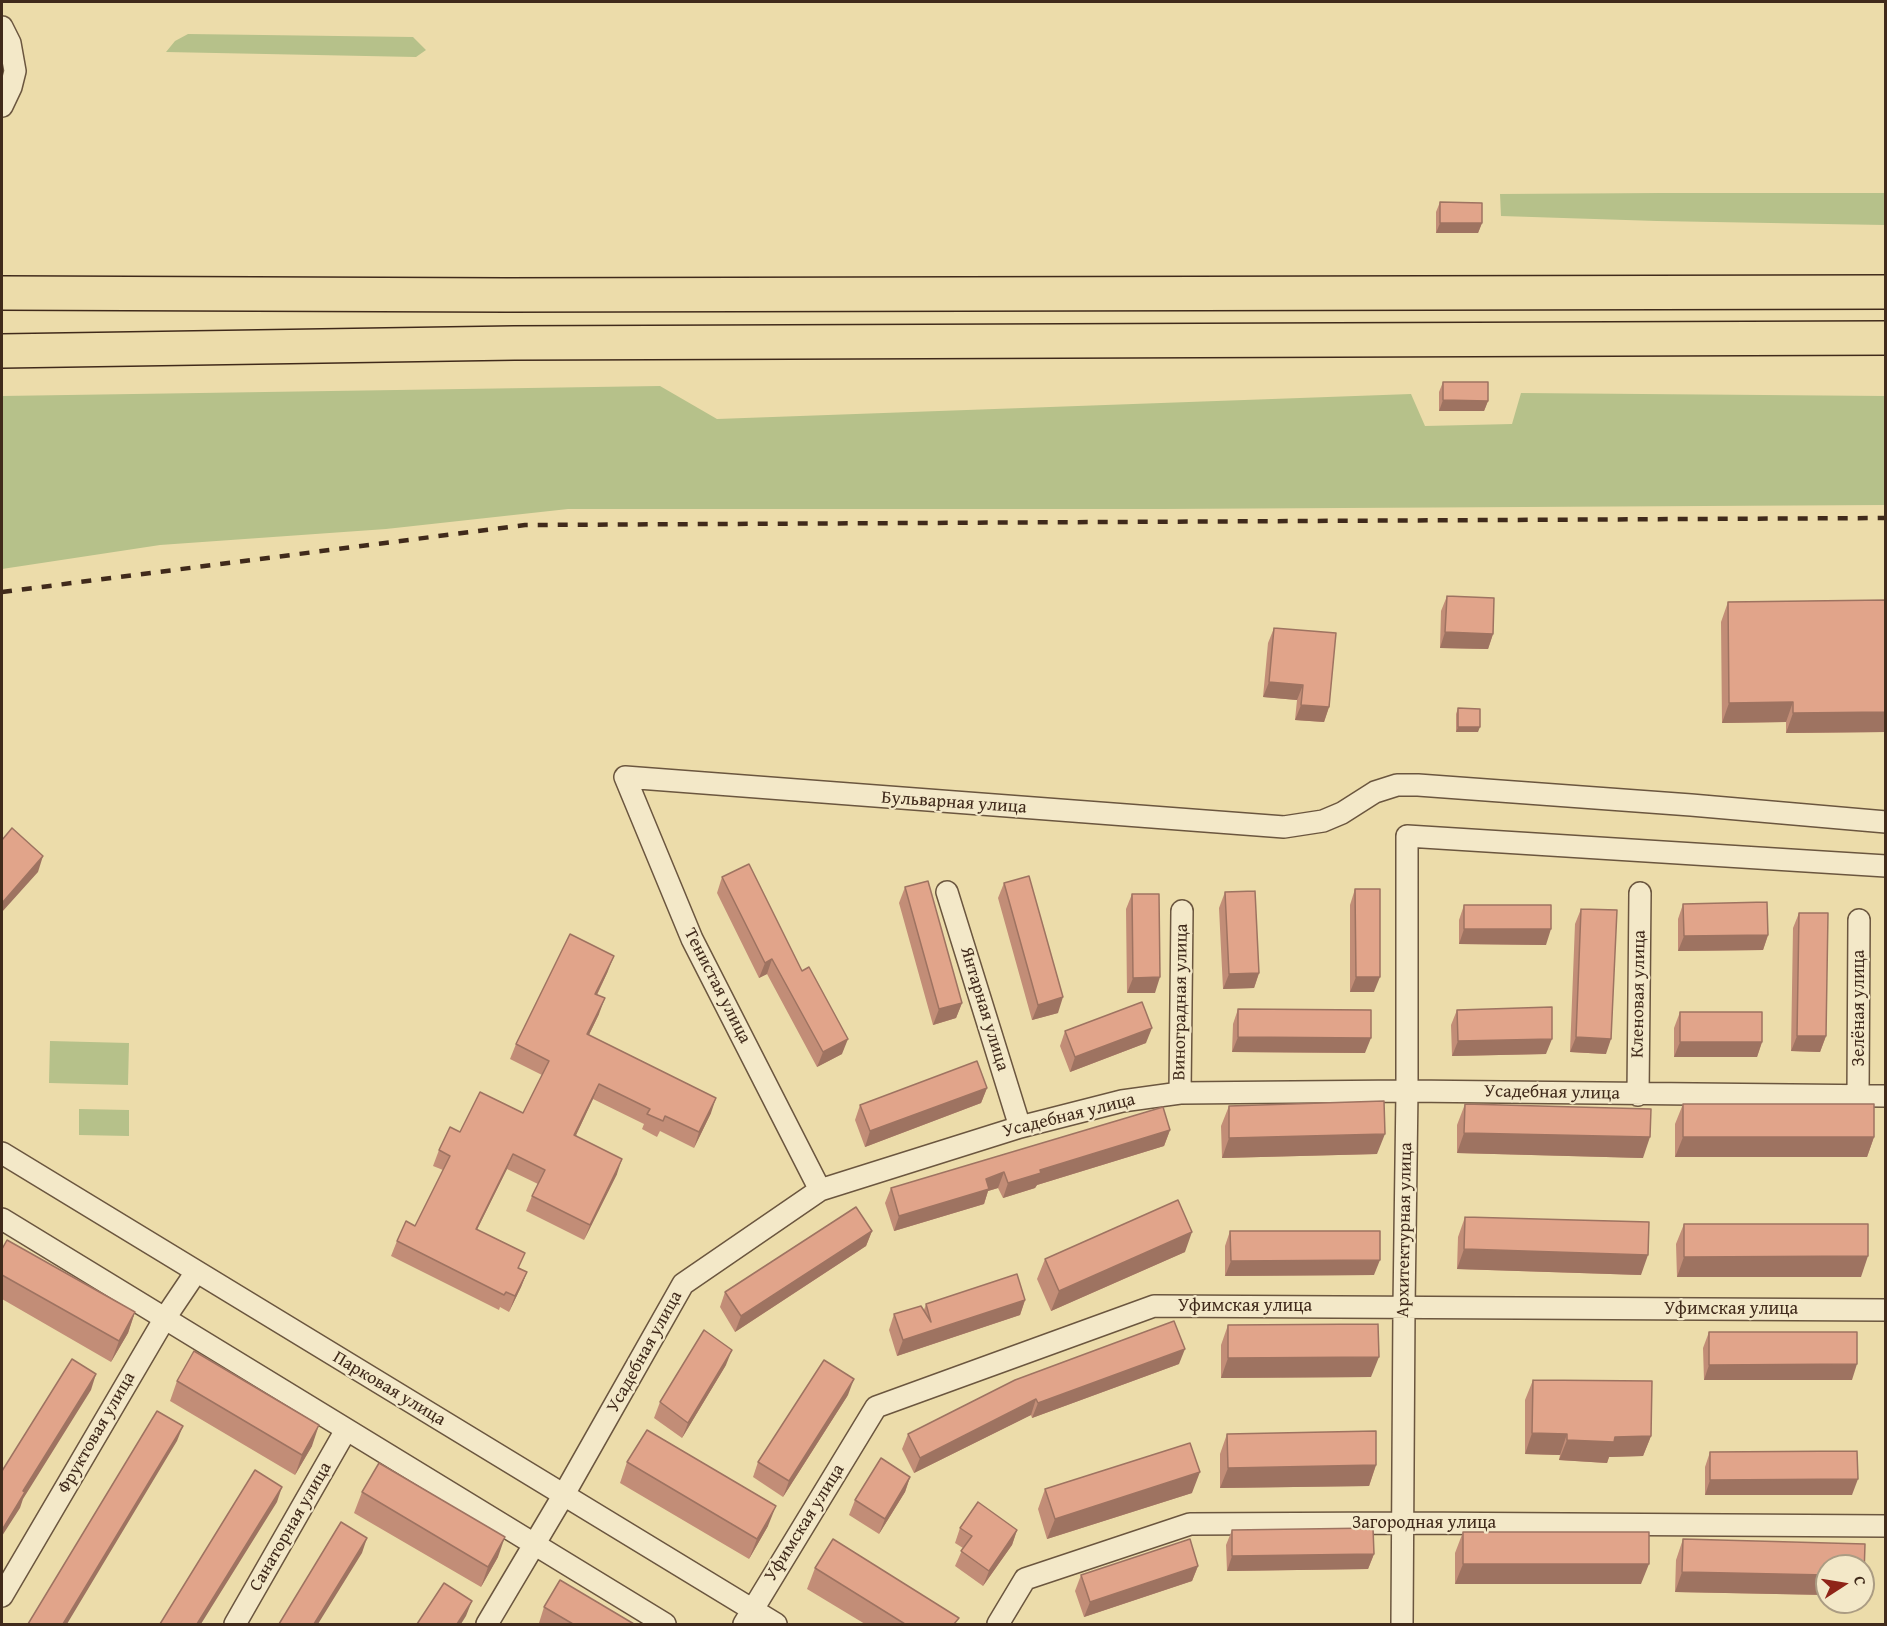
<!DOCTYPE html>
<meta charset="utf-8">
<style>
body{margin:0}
#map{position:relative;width:1887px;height:1626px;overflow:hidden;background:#ecdcaa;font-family:"Gentium Book Plus",serif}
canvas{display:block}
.frame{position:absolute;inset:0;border:3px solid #402a1b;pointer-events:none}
.north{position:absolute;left:1815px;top:1554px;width:60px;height:60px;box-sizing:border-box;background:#f3e8c8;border:2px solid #ab9c83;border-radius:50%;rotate:78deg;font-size:16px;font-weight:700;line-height:24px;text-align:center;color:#402a1b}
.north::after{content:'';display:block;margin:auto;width:21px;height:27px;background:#8f2418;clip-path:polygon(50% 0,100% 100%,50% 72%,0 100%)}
</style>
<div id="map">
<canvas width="1887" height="1626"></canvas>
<div class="frame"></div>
<div class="north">С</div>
</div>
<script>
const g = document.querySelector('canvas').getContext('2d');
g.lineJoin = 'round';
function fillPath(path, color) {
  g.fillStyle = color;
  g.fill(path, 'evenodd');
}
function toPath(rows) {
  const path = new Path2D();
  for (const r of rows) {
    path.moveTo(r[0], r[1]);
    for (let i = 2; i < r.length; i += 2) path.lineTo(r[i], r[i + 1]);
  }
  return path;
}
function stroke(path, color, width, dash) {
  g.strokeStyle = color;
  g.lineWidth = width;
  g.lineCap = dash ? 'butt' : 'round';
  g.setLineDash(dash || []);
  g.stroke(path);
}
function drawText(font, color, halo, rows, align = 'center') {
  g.font = font + ' "Gentium Book Plus",serif';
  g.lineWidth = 4.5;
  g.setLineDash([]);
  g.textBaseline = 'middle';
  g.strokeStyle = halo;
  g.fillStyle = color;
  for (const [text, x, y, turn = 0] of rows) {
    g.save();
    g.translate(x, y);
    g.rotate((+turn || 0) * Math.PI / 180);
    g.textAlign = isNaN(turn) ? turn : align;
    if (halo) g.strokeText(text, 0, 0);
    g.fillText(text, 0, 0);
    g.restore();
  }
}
fillPath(toPath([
 [188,34,413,37,426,50,416,57,166,52,175,41],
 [1660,193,1885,193,1885,225,1657,221,1501,216,1500,194],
 [660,386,717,419,1411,394,1425,426,1512,424,1521,393,1885,396,1885,505,1163,509,568,509,386,529,160,545,2,569,2,396],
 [50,1041,129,1043,128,1085,49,1083],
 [79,1109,129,1110,129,1136,79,1135]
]), '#b6c18a');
const street = toPath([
 [2,27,10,43,15,71,11,87,2,106],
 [947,892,1020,1127],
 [1180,1093,1182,911],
 [1638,1095,1640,893],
 [1858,1096,1859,920],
 [2,1153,776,1624],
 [820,1190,692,939,625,777,1284,827,1323,821,1342,813,1375,792,1397,785,1418,785,1691,805,1886,822],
 [2,1219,665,1624],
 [2,1596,165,1318,196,1272],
 [235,1624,346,1430],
 [487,1624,563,1496,683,1284,820,1190,1020,1127,1122,1101,1180,1093,1407,1091,1886,1096],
 [744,1624,876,1407,1154,1306,1886,1310],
 [998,1624,1025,1579,1190,1524,1403,1523,1886,1526],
 [1402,1624,1404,1307,1407,1091,1407,836,1886,866]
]);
const highway = toPath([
 [2,293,507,295,1886,292],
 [2,351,514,343,1886,338]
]);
stroke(street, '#6b563f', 24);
stroke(highway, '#402a1b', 36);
stroke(street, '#f3e8c8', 21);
stroke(highway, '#ecdcaa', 33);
stroke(toPath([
 [2,592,525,525,1886,518]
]), '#402a1b', 4.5, [10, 10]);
fillPath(toPath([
 [1440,202,1482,223,1478,233,1436,233,1436,212],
 [1443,382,1488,401,1484,411,1439,411,1439,392],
 [1447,596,1493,634,1488,649,1440,648,1441,611],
 [1886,600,1886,732,1786,733,1786,722,1722,723,1721,622,1728,602],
 [1274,628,1329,707,1324,722,1295,720,1297,700,1263,697,1268,643],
 [1458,708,1478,732,1456,732,1456,714],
 [722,877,842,1054,817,1067,767,974,759,978,717,893],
 [1004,883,1058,1013,1032,1020,998,898],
 [905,887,962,1003,956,1018,933,1025,899,903],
 [1355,889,1374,992,1350,992,1350,905],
 [1225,892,1259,973,1254,988,1223,989,1219,908],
 [1132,894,1155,993,1127,993,1126,909],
 [1683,904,1768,935,1763,950,1678,951,1678,919],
 [1464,905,1546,945,1459,944,1459,920],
 [1581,909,1606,1054,1570,1052,1575,924],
 [1799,913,1826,1036,1820,1052,1791,1051,1793,928],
 [608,971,597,995,599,1014,589,1035,711,1113,694,1148,660,1131,657,1137,642,1129,644,1124,593,1099,576,1135,617,1174,584,1240,526,1211,532,1196,538,1184,507,1169,477,1229,520,1268,527,1272,521,1287,509,1312,500,1307,499,1310,391,1256,397,1241,415,1226,443,1170,433,1166,439,1150,460,1132,523,1113,542,1075,510,1059,516,1044],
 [1238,1009,1365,1053,1232,1052,1233,1024],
 [1457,1010,1546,1054,1452,1056,1451,1025],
 [1680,1012,1762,1042,1757,1057,1674,1057,1674,1028],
 [1065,1031,1146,1043,1070,1072,1060,1046],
 [987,1088,981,1103,865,1147,855,1120,860,1105],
 [1465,1104,1643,1158,1457,1153,1457,1125],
 [1683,1104,1874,1137,1867,1157,1675,1157,1675,1124],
 [1229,1106,1377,1154,1222,1158,1221,1126],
 [1170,1130,1164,1146,1037,1185,1035,1188,1003,1198,998,1188,988,1191,984,1204,894,1231,885,1203,891,1188],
 [1465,1217,1641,1275,1457,1269,1458,1237],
 [1684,1224,1861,1277,1677,1277,1676,1244],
 [872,1231,866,1246,735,1332,720,1307,725,1292],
 [1230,1231,1374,1275,1225,1276,1225,1246],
 [2,1249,135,1312,128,1333,111,1362,2,1299],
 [1185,1252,1051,1311,1037,1279,1045,1259],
 [1025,1300,1020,1315,897,1356,889,1330,894,1314,924,1310,926,1304],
 [1228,1325,1371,1377,1221,1378,1221,1345],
 [1709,1332,1852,1380,1704,1380,1703,1348],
 [1179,1364,1032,1418,1031,1415,914,1473,902,1449,908,1434,1015,1380],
 [726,1365,682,1438,654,1418,660,1402],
 [1533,1380,1651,1436,1643,1456,1609,1457,1607,1463,1559,1460,1560,1455,1525,1454,1525,1400],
 [177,1381,312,1446,295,1475,170,1401],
 [848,1395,783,1497,753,1477,758,1462],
 [1227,1434,1376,1465,1369,1486,1220,1488,1220,1454],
 [1710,1452,1852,1495,1705,1495,1705,1467],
 [1886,1457,1886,1488,1885,1488,1884,1460],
 [627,1462,768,1526,749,1559,620,1483],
 [910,1477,905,1492,879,1534,849,1515,855,1500],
 [1045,1489,1192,1493,1047,1539,1038,1509],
 [362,1492,498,1557,481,1587,354,1513],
 [960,1528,1017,1530,1012,1545,983,1586,955,1566,963,1548,955,1543],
 [1232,1530,1374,1554,1368,1569,1227,1571,1226,1545],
 [1463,1532,1641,1584,1455,1584,1455,1553],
 [1683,1539,1827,1566,1827,1595,1675,1592,1676,1560],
 [1198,1566,1192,1581,1084,1617,1075,1591,1081,1575],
 [815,1568,956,1624,865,1624,807,1589],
 [544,1607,634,1624,542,1624,539,1623]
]), '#c28d77');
fillPath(toPath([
 [1440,223,1482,223,1478,233,1436,233],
 [1443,400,1488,401,1484,411,1439,411],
 [1445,632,1493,634,1488,649,1440,648],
 [1269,682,1303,685,1297,700,1263,697],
 [1793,702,1786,722,1722,723,1729,703],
 [1301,705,1329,707,1324,722,1295,720],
 [1886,712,1886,732,1786,733,1793,713],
 [1458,727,1480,727,1478,732,1456,732],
 [43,856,38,872,2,912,2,903],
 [1464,929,1551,929,1546,945,1459,944],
 [1768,935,1763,950,1678,951,1684,936],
 [614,956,608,971,590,1009,595,994],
 [772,959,767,974,759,978,765,963],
 [1259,973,1254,988,1223,989,1229,974],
 [1160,977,1155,993,1127,993,1133,978],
 [1356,977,1380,977,1374,992,1350,992],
 [1063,997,1058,1013,1032,1020,1038,1005],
 [605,998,599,1014,582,1049,587,1034],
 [962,1003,956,1018,933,1025,939,1009],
 [1152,1028,1146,1043,1070,1072,1075,1057],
 [1797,1036,1826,1036,1820,1052,1791,1051],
 [1238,1037,1371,1038,1365,1053,1232,1052],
 [1576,1037,1611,1039,1606,1054,1570,1052],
 [848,1039,842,1054,817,1067,823,1052],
 [1552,1039,1546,1054,1452,1056,1458,1041],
 [1680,1042,1762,1042,1757,1057,1674,1057],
 [599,1084,593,1099,569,1150,574,1135],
 [987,1088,981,1103,865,1147,870,1131],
 [716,1098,711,1113,694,1148,699,1132],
 [1170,1130,1164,1146,1037,1185,1035,1188,1003,1198,1008,1183,1040,1170],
 [1464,1133,1650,1137,1643,1158,1457,1153],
 [1385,1134,1377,1154,1222,1158,1229,1138],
 [1683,1137,1874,1137,1867,1157,1675,1157],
 [513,1154,507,1169,470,1244,476,1229],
 [622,1159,617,1174,584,1240,590,1225],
 [1004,1172,998,1188,988,1191,984,1204,894,1231,899,1216],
 [872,1231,866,1246,735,1332,741,1316],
 [1192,1232,1185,1252,1051,1311,1059,1291],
 [1464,1249,1648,1255,1641,1275,1457,1269],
 [1868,1256,1861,1277,1677,1277,1684,1257],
 [1380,1260,1374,1275,1225,1276,1231,1261],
 [527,1272,521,1287,509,1312,515,1296],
 [1025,1300,1020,1315,897,1356,903,1340],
 [135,1312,128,1333,111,1362,119,1341],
 [1185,1349,1179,1364,1032,1418,1038,1403],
 [732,1350,726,1365,682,1438,688,1423],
 [1379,1357,1371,1377,1221,1378,1228,1358],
 [1857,1364,1852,1380,1704,1380,1709,1365],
 [96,1374,91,1390,23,1499,20,1508,2,1536,2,1530,23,1491],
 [854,1379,848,1395,783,1497,789,1481],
 [1036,1399,1031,1415,914,1473,920,1458],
 [319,1425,312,1446,295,1475,302,1455],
 [183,1426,177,1441,67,1624,63,1624],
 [1532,1433,1567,1434,1560,1455,1525,1454],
 [1651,1436,1643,1456,1609,1457,1607,1463,1559,1460,1567,1440,1615,1437],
 [1376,1465,1369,1486,1220,1488,1228,1468],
 [1200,1472,1192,1493,1047,1539,1055,1519],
 [910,1477,905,1492,879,1534,885,1519],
 [1858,1479,1852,1495,1705,1495,1710,1480],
 [282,1487,277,1502,201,1624,197,1624],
 [776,1506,768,1526,749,1559,757,1539],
 [1017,1530,1012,1545,983,1586,989,1571],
 [505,1537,498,1557,481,1587,488,1567],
 [367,1538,362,1553,318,1624,314,1624],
 [1374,1554,1368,1569,1227,1571,1232,1556],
 [1463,1564,1649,1564,1641,1584,1455,1584],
 [1198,1566,1192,1581,1084,1617,1090,1602],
 [1682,1572,1827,1575,1827,1595,1675,1592],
 [472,1601,466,1616,461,1624,457,1624]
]), '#9e7361');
const building = toPath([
 [1440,202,1482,203,1482,223,1440,223,1440,202],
 [1443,382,1488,382,1488,401,1443,400,1443,382],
 [1447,596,1494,598,1493,634,1445,632,1447,596],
 [1886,600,1886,712,1793,713,1793,702,1729,703,1728,602,1886,600],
 [1274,628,1336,633,1329,707,1301,705,1303,685,1269,682,1274,628],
 [1458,708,1480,709,1480,727,1458,727,1458,708],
 [12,828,43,856,2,903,2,840,12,828],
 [749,864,802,971,809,967,848,1039,823,1052,772,959,765,963,722,877,749,864],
 [1029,876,1063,997,1038,1005,1004,883,1029,876],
 [928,881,962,1003,939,1009,905,887,928,881],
 [1355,889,1380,889,1380,977,1356,977,1355,889],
 [1255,891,1259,973,1229,974,1225,892,1255,891],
 [1132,894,1159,894,1160,977,1133,978,1132,894],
 [1767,902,1768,935,1684,936,1683,904,1767,902],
 [1464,905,1551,905,1551,929,1464,929,1464,905],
 [1581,909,1617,910,1611,1039,1576,1037,1581,909],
 [1799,913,1828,913,1826,1036,1797,1036,1799,913],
 [570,934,614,956,595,994,605,998,587,1034,716,1098,699,1132,665,1116,663,1121,647,1114,650,1109,599,1084,574,1135,622,1159,590,1225,532,1196,545,1170,513,1154,476,1229,525,1253,518,1268,527,1272,515,1296,506,1292,504,1295,397,1241,406,1221,415,1226,450,1156,439,1150,450,1127,460,1132,480,1092,523,1113,549,1061,516,1044,570,934],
 [1142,1002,1152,1028,1075,1057,1065,1031,1142,1002],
 [1552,1007,1552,1039,1458,1041,1457,1010,1552,1007],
 [1238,1009,1371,1010,1371,1038,1238,1037,1238,1009],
 [1680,1012,1762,1012,1762,1042,1680,1042,1680,1012],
 [977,1061,987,1088,870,1131,860,1105,977,1061],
 [1384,1101,1385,1134,1229,1138,1229,1106,1384,1101],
 [1465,1104,1651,1109,1650,1137,1464,1133,1465,1104],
 [1683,1104,1874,1104,1874,1137,1683,1137,1683,1104],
 [1163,1107,1170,1130,1040,1170,1041,1173,1008,1183,1004,1172,986,1179,989,1189,899,1216,891,1188,1163,1107],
 [1178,1200,1192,1232,1059,1291,1045,1259,1178,1200],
 [856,1207,872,1231,741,1316,725,1292,856,1207],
 [1465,1217,1649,1222,1648,1255,1464,1249,1465,1217],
 [1684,1224,1868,1224,1868,1256,1684,1257,1684,1224],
 [1230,1231,1380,1231,1380,1260,1231,1261,1230,1231],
 [7,1240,135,1312,119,1341,2,1275,2,1249,7,1240],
 [1017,1274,1025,1300,903,1340,894,1314,921,1306,931,1322,926,1304,1017,1274],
 [1174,1321,1185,1349,1038,1403,1036,1399,920,1458,908,1434,1015,1380,1174,1321],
 [1378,1324,1379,1357,1228,1358,1228,1325,1378,1324],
 [704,1330,732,1350,688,1423,660,1402,704,1330],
 [1709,1332,1857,1332,1857,1364,1709,1365,1709,1332],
 [194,1351,319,1425,302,1455,177,1381,194,1351],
 [72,1359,96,1374,23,1491,25,1492,2,1530,2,1471,72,1359],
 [824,1360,854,1379,789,1481,758,1462,824,1360],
 [1533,1380,1652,1381,1651,1436,1615,1437,1614,1442,1567,1440,1567,1434,1532,1433,1533,1380],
 [157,1411,183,1426,63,1624,28,1624,157,1411],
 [647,1430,776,1506,757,1539,627,1462,647,1430],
 [1376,1431,1376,1465,1228,1468,1227,1434,1376,1431],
 [1190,1443,1200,1472,1055,1519,1045,1489,1190,1443],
 [1857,1451,1858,1479,1710,1480,1710,1452,1857,1451],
 [881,1458,910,1477,885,1519,855,1500,881,1458],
 [379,1463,505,1537,488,1567,362,1492,379,1463],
 [255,1470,282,1487,197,1624,160,1624,255,1470],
 [978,1502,1017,1530,989,1571,961,1551,972,1536,960,1528,978,1502],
 [341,1522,367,1538,314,1624,279,1624,341,1522],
 [1373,1528,1374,1554,1232,1556,1232,1530,1373,1528],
 [1463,1532,1649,1532,1649,1564,1463,1564,1463,1532],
 [833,1539,959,1618,954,1624,905,1624,815,1568,833,1539],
 [1190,1539,1198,1566,1090,1602,1081,1575,1190,1539],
 [1683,1539,1865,1544,1864,1576,1863,1576,1863,1566,1827,1566,1827,1575,1682,1572,1683,1539],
 [560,1580,634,1624,573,1624,544,1607,560,1580],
 [444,1583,472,1601,457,1624,417,1624,444,1583]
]);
fillPath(building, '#e1a48a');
stroke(building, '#9e7361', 1.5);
drawText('18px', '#402a1b', '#f3e8c8', [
 ["Бульварная улица",954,803,4],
 ["Тенистая улица",717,986,63],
 ["Кленовая улица",1639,994,-89],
 ["Виноградная улица",1181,1002,-89],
 ["Зелёная улица",1859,1008,-90],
 ["Янтарная улица",984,1009,73],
 ["Усадебная улица",1552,1093,1],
 ["Усадебная улица",1069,1116,-14],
 ["Архитектурная улица",1405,1230,-89],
 ["Уфимская улица",1245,1306],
 ["Уфимская улица",1731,1309],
 ["Усадебная улица",645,1352,-61],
 ["Парковая улица",389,1389,31],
 ["Фруктовая улица",97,1433,-60],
 ["Уфимская улица",805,1523,-58],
 ["Загородная улица",1424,1523],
 ["Санаторная улица",291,1527,-60]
]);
</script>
